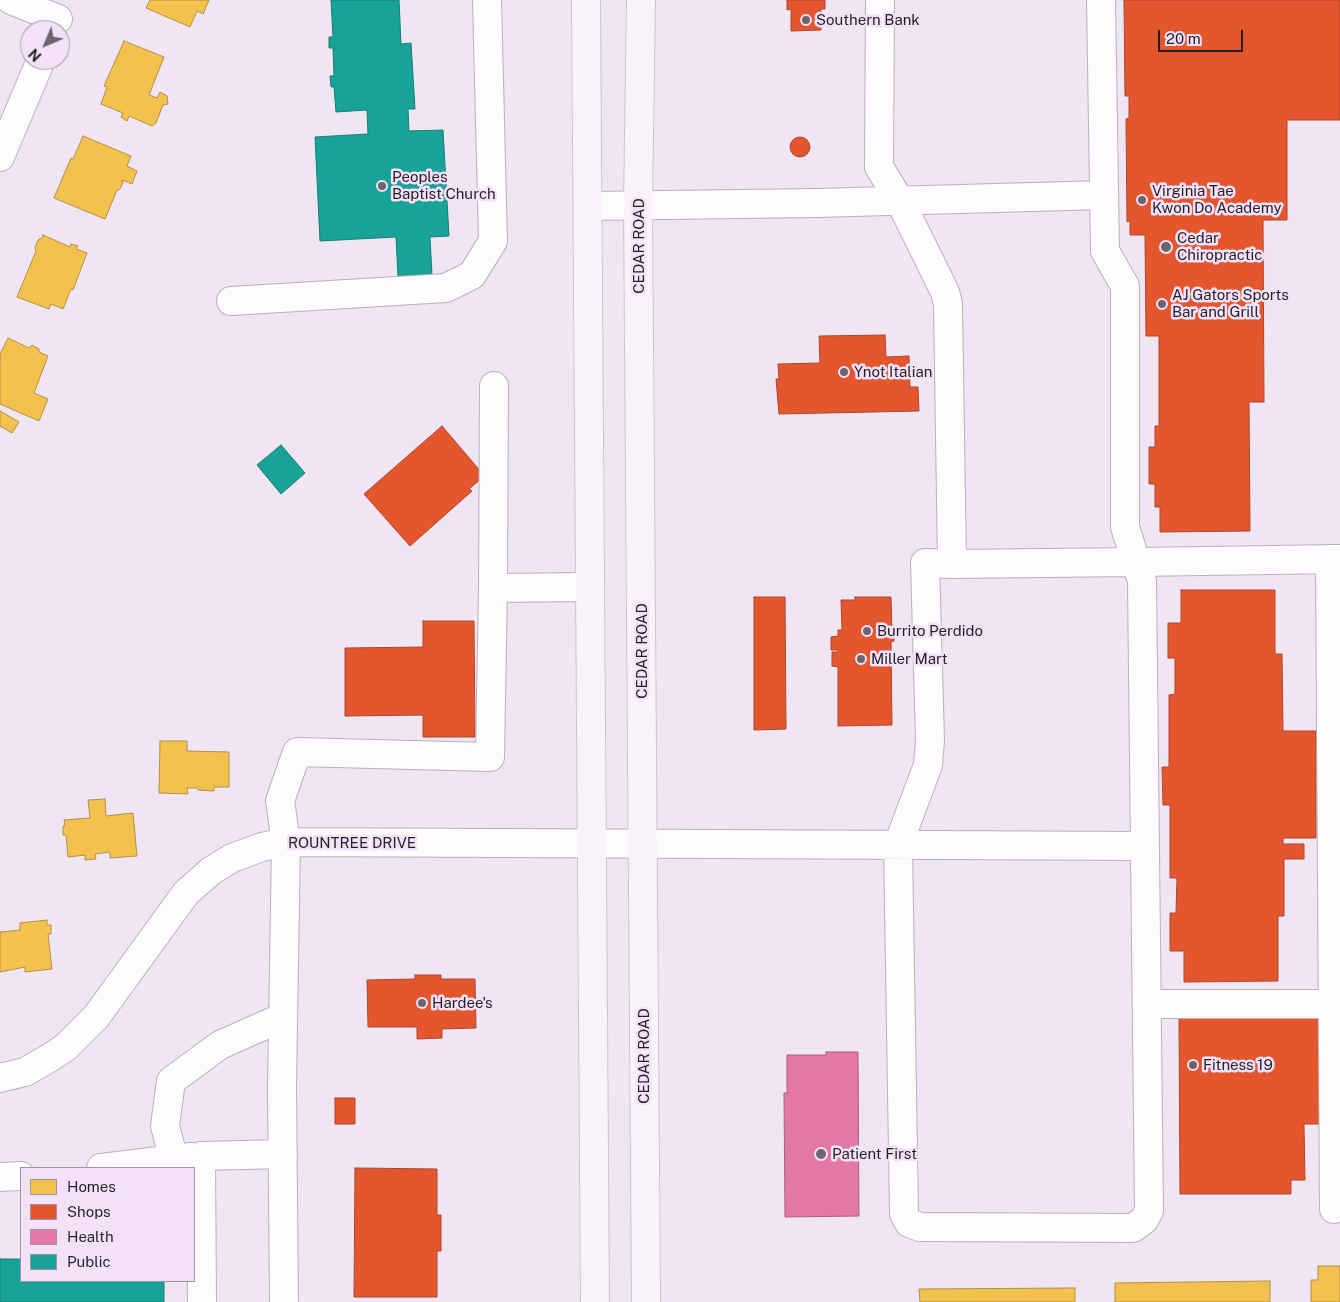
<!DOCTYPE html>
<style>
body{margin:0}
#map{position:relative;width:1340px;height:1302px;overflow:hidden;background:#f0e6f3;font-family:"Public Sans",sans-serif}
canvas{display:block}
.legend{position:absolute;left:20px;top:1167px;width:175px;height:115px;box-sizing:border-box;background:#f3e1f8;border:1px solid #a193a4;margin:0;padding:6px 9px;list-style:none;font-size:15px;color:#251f27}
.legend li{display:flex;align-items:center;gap:10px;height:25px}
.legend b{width:25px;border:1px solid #a193a4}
.north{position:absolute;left:20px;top:20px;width:50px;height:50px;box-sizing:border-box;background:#f3e1f8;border:1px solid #a193a4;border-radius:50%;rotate:225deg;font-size:14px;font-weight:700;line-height:20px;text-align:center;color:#251f27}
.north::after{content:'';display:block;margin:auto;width:18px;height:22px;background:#6c656e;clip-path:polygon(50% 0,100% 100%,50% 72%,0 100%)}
.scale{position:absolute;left:1158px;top:30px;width:85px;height:22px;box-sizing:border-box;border:2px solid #251f27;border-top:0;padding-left:6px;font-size:15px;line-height:18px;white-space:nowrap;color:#251f27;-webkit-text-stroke:4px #f3e1f8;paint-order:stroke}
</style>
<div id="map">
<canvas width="1340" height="1302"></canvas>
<ul class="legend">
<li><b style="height:14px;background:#f2c14e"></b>Homes</li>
<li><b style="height:14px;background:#e4572e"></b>Shops</li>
<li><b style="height:14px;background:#e377a8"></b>Health</li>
<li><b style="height:14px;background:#17a398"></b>Public</li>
</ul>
<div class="north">N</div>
<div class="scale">20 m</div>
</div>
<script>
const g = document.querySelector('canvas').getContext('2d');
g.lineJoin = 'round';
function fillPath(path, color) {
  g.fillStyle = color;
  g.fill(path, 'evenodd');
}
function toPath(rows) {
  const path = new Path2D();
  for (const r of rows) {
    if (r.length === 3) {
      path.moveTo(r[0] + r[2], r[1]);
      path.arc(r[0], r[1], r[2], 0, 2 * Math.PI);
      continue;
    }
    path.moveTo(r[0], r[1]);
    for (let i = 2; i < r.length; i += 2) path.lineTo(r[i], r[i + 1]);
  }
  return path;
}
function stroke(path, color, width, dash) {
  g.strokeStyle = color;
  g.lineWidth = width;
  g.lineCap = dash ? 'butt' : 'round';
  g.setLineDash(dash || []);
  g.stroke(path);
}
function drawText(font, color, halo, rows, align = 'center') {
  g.font = font + ' "Public Sans",sans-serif';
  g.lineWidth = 5;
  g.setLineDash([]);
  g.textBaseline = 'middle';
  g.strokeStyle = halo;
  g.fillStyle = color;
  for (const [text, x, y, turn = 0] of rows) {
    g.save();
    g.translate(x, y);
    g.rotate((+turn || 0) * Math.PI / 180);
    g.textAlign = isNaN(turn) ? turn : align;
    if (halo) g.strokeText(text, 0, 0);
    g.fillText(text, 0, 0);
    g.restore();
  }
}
const homes = toPath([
 [150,0,209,0,203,14,197,11,190,27,146,8,150,0],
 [124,41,164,57,149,95,157,98,160,92,167,96,168,104,163,105,156,123,152,126,129,116,127,121,121,117,123,113,101,104,107,87,104,86,124,41],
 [83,136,131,156,127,166,137,171,132,184,122,180,123,183,120,189,117,190,105,219,54,198,71,158,73,159,83,136],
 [43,235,70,247,71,244,78,246,76,249,87,253,73,290,71,289,63,309,51,304,49,309,17,297,36,251,35,247,38,240,42,238,43,235],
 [8,338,29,348,32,345,39,349,39,352,48,356,34,393,48,399,39,421,0,404,0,354,8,338],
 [0,411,19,422,12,433,0,426,0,411],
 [160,741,187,741,187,751,229,752,229,787,214,787,214,791,198,790,198,788,187,788,188,794,159,793,160,741],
 [105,799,106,816,133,813,137,856,110,858,110,852,95,854,96,859,85,860,85,855,68,857,66,835,63,835,63,826,65,826,64,820,90,818,88,800,105,799],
 [47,920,47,925,51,925,51,934,48,934,52,969,25,972,25,967,0,972,0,932,20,930,20,923,47,920],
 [1318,1266,1340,1266,1340,1302,1311,1302,1311,1280,1318,1280,1318,1266],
 [1270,1281,1270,1302,1115,1302,1115,1283,1270,1281],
 [1075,1288,1075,1302,920,1302,919,1289,1075,1288]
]);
fillPath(homes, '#f2c14e');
stroke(homes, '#b49042', 1);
const shops = toPath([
 [787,0,825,0,825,9,821,9,821,30,791,31,791,9,787,10,787,0],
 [1124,0,1340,0,1340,120,1287,120,1287,220,1263,220,1264,402,1249,402,1250,531,1160,532,1160,507,1155,507,1155,484,1149,484,1149,447,1155,447,1155,426,1159,426,1159,336,1146,336,1145,235,1130,235,1130,221,1127,222,1126,119,1129,118,1129,96,1125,96,1124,0],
 [800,147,10],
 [885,335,886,357,909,356,910,387,918,387,919,411,779,414,776,379,779,379,778,364,820,363,819,336,885,335],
 [442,426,482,473,481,479,469,489,472,491,410,546,364,494,442,426],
 [1181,590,1275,590,1275,654,1282,654,1283,731,1316,731,1316,838,1283,838,1283,844,1304,844,1304,859,1284,859,1284,916,1278,916,1278,981,1184,982,1184,951,1170,951,1170,913,1176,913,1177,878,1170,878,1170,805,1163,805,1162,767,1169,767,1169,695,1175,694,1175,658,1168,658,1168,623,1181,623,1181,590],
 [754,597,785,597,786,729,754,730,754,597],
 [855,597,891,597,892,632,894,632,894,641,891,642,892,725,838,726,838,667,832,666,832,652,838,652,838,650,831,650,831,637,838,636,838,630,842,630,841,600,855,600,855,597],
 [423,621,474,621,475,737,423,737,423,715,345,716,345,648,423,647,423,621],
 [415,975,441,975,441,979,475,979,476,1028,442,1029,442,1038,417,1039,417,1027,368,1027,367,980,415,979,415,975],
 [1179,1017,1323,1017,1323,1124,1304,1124,1305,1180,1291,1180,1291,1194,1180,1194,1179,1017],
 [335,1098,355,1098,355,1124,335,1124,335,1098],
 [355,1168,437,1169,437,1215,441,1215,441,1251,437,1251,437,1297,354,1297,355,1168]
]);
fillPath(shops, '#e4572e');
stroke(shops, '#ab462c', 1);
const health = toPath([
 [826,1052,858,1052,859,1216,785,1217,784,1093,787,1093,787,1055,826,1055,826,1052]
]);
fillPath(health, '#e377a8');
stroke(health, '#aa5d81', 1);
const public = toPath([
 [331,0,399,0,401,44,411,43,415,109,408,109,409,131,443,130,449,236,430,237,432,275,398,276,396,237,320,241,315,137,368,134,367,110,336,112,334,87,331,87,330,76,334,76,333,48,329,48,329,37,333,37,331,0],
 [281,445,305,473,281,494,257,465,281,445],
 [0,1259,21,1259,21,1281,164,1281,164,1302,0,1302,0,1259]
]);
fillPath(public, '#17a398');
stroke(public, '#1b7b76', 1);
const minor = toPath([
 [11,0,58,19],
 [880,0,879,167,900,201,945,292,948,304,952,564],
 [1101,0,1105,251,1125,286,1125,527,1136,562,1142,581,1149,1211,1144,1220,1133,1228,920,1227,909,1223,904,1214,898,845,928,765,930,740,925,563,952,564,1136,562,1340,559],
 [0,157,41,60],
 [588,206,817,203,1104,195],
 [231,301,446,288,472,275,493,241,487,0],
 [494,386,493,588,590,587],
 [1330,559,1334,1209],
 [1147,1004,1333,1004,1340,1008],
 [0,1078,25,1072,51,1057,66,1047,96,1017,186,893,211,871,232,858,262,847,286,842,1145,846],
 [174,1160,165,1126,171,1081,220,1045,283,1017],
 [101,1168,192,1157],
 [0,1177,21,1176],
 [202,1302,201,1156,283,1154],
 [284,1302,282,1087,286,842,280,801,297,752,490,757,493,588]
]);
const major = toPath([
 [586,0,595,1302],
 [641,0,638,205,646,1302]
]);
stroke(minor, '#b8b1ba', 30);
stroke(major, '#cac5cc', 30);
stroke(minor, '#fdfbfd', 28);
stroke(major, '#f7f3f8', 28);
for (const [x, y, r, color] of [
 [806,20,5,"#6c656e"],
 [382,186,5,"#6c656e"],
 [1142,200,5,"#6c656e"],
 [1166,247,6,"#6c656e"],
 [1162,304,5,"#6c656e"],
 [844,372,5,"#6c656e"],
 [867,631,5,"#6c656e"],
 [861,659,5,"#6c656e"],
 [422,1003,5,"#6c656e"],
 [1193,1065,5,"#6c656e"],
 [821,1154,6,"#6c656e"]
]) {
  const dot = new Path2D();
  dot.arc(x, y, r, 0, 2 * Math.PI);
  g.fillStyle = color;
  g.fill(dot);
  stroke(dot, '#f3e1f8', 2);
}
drawText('15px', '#251f27', '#f3e1f8', [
 ["Southern Bank",816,20],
 ["Peoples",392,177],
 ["Baptist Church",392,194],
 ["Virginia Tae",1152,191],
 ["Kwon Do Academy",1152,208],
 ["Cedar",1177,238],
 ["Chiropractic",1177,255],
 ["AJ Gators Sports",1172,295],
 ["Bar and Grill",1172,312],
 ["Ynot Italian",854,372],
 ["Burrito Perdido",877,631],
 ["Miller Mart",871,659],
 ["Hardee's",432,1003],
 ["Fitness 19",1203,1065],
 ["Patient First",832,1154]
], 'left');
drawText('15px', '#251f27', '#f3e1f8', [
 ["CEDAR ROAD",639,246,-90],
 ["CEDAR ROAD",642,651,-90],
 ["ROUNTREE DRIVE",352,843],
 ["CEDAR ROAD",644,1056,-90]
]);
</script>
